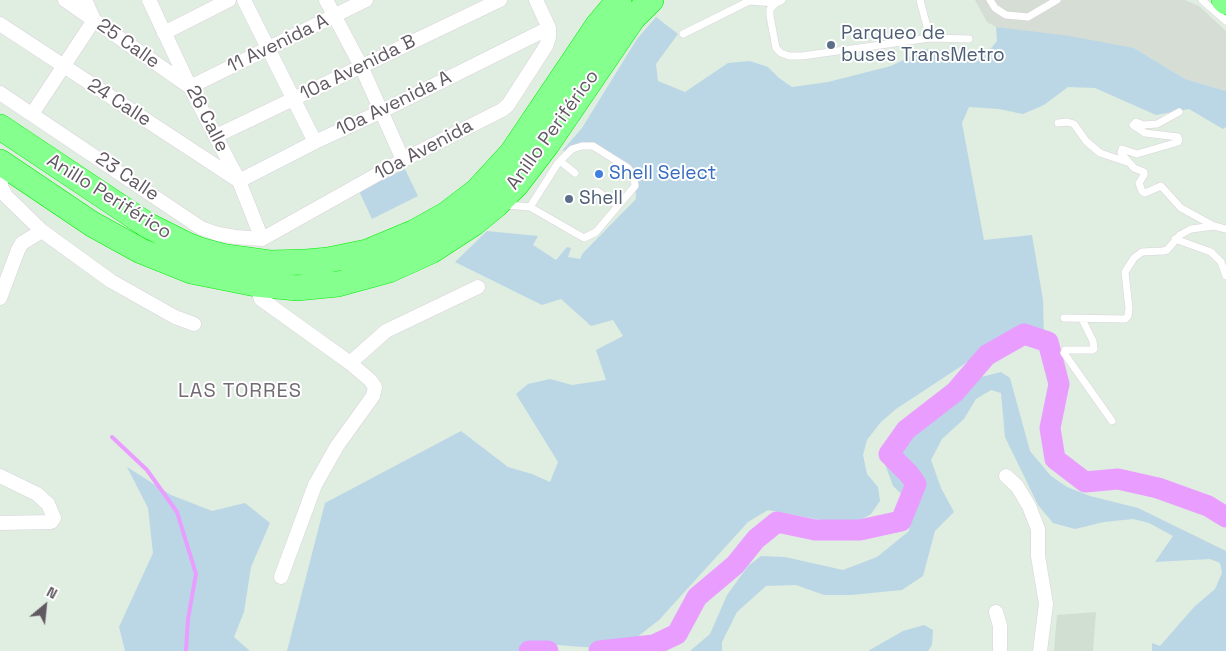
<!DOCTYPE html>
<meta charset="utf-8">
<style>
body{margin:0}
#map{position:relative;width:1226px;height:651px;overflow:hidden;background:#e0ede1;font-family:"Space Grotesk",sans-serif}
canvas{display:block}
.north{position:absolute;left:20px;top:581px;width:50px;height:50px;-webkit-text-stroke:4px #fff;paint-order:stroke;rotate:28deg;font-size:14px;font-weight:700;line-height:20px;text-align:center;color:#615962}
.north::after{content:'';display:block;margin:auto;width:18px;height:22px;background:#615962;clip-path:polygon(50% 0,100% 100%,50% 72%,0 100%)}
</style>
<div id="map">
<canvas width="1226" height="651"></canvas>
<div class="north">N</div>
</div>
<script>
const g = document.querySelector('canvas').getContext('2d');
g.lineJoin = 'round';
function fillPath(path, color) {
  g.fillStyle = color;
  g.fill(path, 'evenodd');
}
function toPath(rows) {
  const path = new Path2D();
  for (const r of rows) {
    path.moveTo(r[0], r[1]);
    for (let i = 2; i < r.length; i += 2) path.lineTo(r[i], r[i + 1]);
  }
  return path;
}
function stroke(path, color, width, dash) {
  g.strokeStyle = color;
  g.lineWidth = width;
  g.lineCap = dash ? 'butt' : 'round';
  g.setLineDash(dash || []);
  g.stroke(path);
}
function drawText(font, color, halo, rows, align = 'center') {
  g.font = font + ' "Space Grotesk",sans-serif';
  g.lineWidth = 4;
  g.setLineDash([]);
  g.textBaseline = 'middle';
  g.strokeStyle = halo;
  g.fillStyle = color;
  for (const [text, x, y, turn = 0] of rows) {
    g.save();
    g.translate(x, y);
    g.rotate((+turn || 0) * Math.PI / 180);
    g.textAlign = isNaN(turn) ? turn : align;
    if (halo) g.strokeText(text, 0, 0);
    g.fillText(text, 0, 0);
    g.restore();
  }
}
fillPath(toPath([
 [975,0,1185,0,1199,6,1226,31,1226,91,1185,79,1134,48,996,27,987,22]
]), '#d5ddd5');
fillPath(toPath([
 [1096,612,1093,651,1054,651,1057,615]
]), '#d1dfd2');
fillPath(toPath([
 [656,17,678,34,656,64,658,81,685,92,728,63,750,61,768,67,779,78,792,87,828,82,891,66,926,49,960,53,987,53,997,41,996,27,1070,36,1134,48,1185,79,1226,91,1226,127,1223,129,1189,109,1156,115,1095,88,1068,87,1044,105,1023,114,999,109,969,107,962,123,984,240,1032,235,1043,300,1044,343,1030,334,1007,336,896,409,880,423,867,440,863,455,867,474,878,487,880,501,871,514,859,521,821,520,768,510,748,522,659,620,636,638,611,649,543,644,522,651,287,651,325,503,461,431,508,467,532,474,550,482,558,462,516,394,528,384,550,379,572,385,606,380,596,350,623,336,613,320,591,326,561,299,542,305,455,262,487,231,538,236,533,245,556,260,567,247,571,248,568,257,580,259,583,253,636,199,635,177,586,145,562,151,582,128,637,39],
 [405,169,418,196,372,219,359,191],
 [1001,372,1010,378,1030,451,1051,476,1067,487,1090,496,1138,508,1226,551,1226,651,1152,651,1152,643,1160,646,1194,607,1215,589,1222,573,1220,563,1210,559,1155,562,1173,536,1149,523,1133,519,1104,522,1075,529,1053,523,1038,505,1005,437,1001,393,991,390,976,399,964,419,942,439,931,460,941,488,954,512,935,531,923,576,902,590,851,595,824,595,796,585,766,586,737,612,722,642,722,651,690,651,710,634,727,595,748,566,761,556,785,557,843,570,877,557,909,531,912,504,893,486,885,464,895,439,908,426,981,377],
 [127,467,171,495,212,511,245,503,270,523,251,567,244,612,234,637,250,651,125,651,119,627,153,553,148,508],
 [924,625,933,630,932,645,928,651,868,651,903,631]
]), '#bbd7e5');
stroke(toPath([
 [112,437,147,470,177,512,196,574,188,619,186,651]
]), '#e99eff', 4);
stroke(toPath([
 [529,651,548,651],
 [599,651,654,645,677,634,697,597,735,565,756,539,777,522,815,530,860,530,901,521,916,484,909,474,889,454,906,430,955,392,987,355,1024,334,1048,342,1059,384,1050,428,1055,459,1085,482,1118,479,1158,488,1208,506,1226,517]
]), '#e99eff', 21);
const lane = toPath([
 [782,0,776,3,770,9,770,16,776,48,781,53,789,56,802,56,930,38,969,39],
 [920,0,930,38],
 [990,0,995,8,1006,15,1028,17,1057,0],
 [1202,0,1226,21],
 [683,34,749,1,776,3],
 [1179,112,1157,124,1143,125,1136,122,1133,125,1145,133,1178,137,1179,140,1178,142,1137,154,1122,149,1121,153,1134,168,1144,172,1144,175,1139,183,1142,191,1145,193,1161,186,1181,208,1214,226],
 [1058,123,1067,122,1074,124,1086,141,1100,153,1127,162],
 [560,161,575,173],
 [597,191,618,206],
 [506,205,530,207,584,238,596,232,618,206,635,186,634,176,628,168,593,146,582,146,572,149,558,163,530,207],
 [1175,239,1211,252,1221,262,1226,276],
 [1064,318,1125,319,1128,316,1129,309,1125,272,1134,258,1142,252,1163,251,1167,250,1180,235,1191,229,1214,226,1226,229],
 [1082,319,1093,341,1094,349,1092,350,1065,350,1064,353,1112,421]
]);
const street = toPath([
 [65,0,190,87,366,0],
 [149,0,190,87,239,181,262,239],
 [244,0,315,142],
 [326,0,361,66,403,160],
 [0,24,239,181,315,142,382,111,549,28],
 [164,33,229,0],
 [0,93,201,228,218,234,235,237,262,239],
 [32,114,94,20,85,0],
 [216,136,500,0],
 [8,167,1,178,1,187,6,196,42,231,111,281,175,317,194,324],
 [262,239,403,160,502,110,508,105,546,46,549,37,549,28,536,0],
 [256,284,261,299,350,363,370,380,375,387,373,396,337,446,315,485,281,577],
 [0,298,18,250,22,243,42,231],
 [350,363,386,331,478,287],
 [0,476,37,494,48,504,54,518,51,522,0,523],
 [1006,476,1017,486,1029,506,1038,529,1038,556,1046,604,1040,651],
 [996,612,1000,626,1000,651]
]);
const highway = toPath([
 [1224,0,1226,2],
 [0,127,147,225,185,244,200,250,226,257,270,263,306,262,328,260,367,252,415,232,447,214,477,191,512,153,598,25,619,0],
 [0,162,92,224,141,251,191,271,256,284,297,288,338,284,389,270,431,251,474,223,496,205,516,185,548,143,633,18,651,0]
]);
stroke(lane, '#dad3da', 8);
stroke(street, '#dad3da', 15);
stroke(highway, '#00ed05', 26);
stroke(lane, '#fff', 7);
stroke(street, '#fff', 14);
stroke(highway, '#85ff8e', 25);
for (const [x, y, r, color] of [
 [831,45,5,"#5c6f8a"],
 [599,174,5,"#3f7fe0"],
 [569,199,5,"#5c6f8a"]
]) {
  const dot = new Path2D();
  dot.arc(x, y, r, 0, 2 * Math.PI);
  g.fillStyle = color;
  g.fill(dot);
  stroke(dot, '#fff', 2);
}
drawText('19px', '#4e5e75', '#fff', [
 ["Parqueo de",841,34],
 ["buses TransMetro",841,56],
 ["Shell",579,199]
], 'left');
drawText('19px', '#615962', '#fff', [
 ["25 Calle",128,44,35],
 ["11 Avenida A",278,44,-26],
 ["10a Avenida B",358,68,-26],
 ["24 Calle",119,103,33],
 ["10a Avenida A",394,104,-26],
 ["26 Calle",207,119,63],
 ["Anillo Periférico",553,130,-54],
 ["10a Avenida",424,150,-28],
 ["23 Calle",127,177,34],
 ["Anillo Periférico",109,197,32]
]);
drawText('19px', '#366cbe', '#fff', [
 ["Shell Select",609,174]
], 'left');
g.letterSpacing = '1px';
drawText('20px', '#726a74', '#fff', [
 ["LAS TORRES",240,392]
]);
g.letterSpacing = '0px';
</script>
